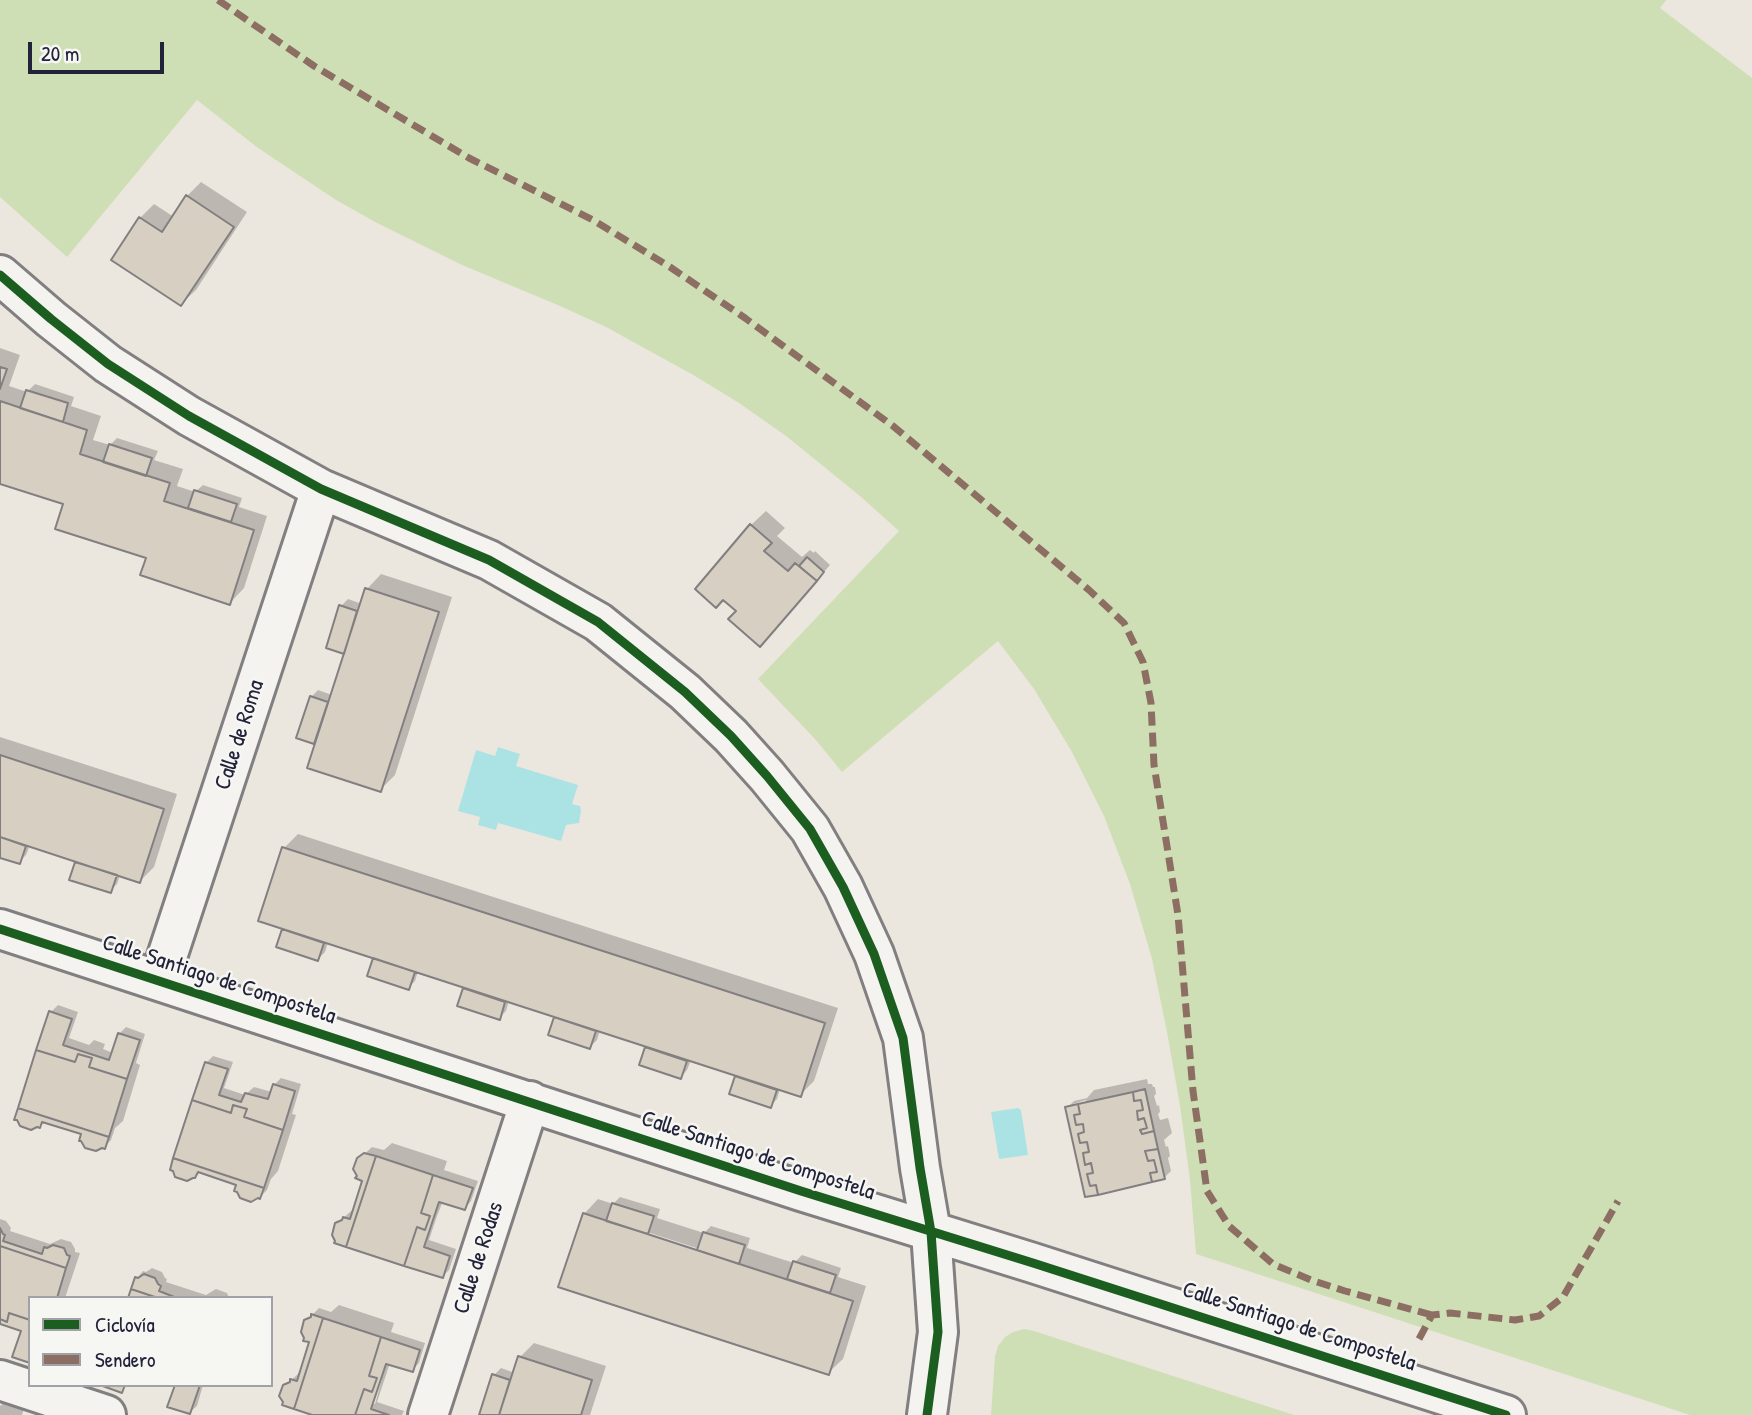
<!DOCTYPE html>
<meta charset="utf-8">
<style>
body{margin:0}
#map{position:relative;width:1752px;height:1415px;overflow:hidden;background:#ece7de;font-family:"Patrick Hand",sans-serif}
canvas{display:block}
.legend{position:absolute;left:28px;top:1296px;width:245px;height:91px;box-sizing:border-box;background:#f6f6f2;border:2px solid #a1a1a9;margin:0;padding:9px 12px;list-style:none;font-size:21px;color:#22223b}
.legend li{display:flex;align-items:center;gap:14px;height:35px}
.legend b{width:35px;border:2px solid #a1a1a9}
.scale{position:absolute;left:28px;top:42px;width:136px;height:32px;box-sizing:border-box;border:4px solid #22223b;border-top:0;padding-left:9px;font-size:21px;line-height:24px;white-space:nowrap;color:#22223b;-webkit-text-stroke:5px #f6f6f2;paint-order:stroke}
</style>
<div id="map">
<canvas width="1752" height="1415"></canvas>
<ul class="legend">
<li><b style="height:9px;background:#1b5e20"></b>Ciclovía</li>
<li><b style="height:9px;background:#8d6e63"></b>Sendero</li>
</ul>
<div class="scale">20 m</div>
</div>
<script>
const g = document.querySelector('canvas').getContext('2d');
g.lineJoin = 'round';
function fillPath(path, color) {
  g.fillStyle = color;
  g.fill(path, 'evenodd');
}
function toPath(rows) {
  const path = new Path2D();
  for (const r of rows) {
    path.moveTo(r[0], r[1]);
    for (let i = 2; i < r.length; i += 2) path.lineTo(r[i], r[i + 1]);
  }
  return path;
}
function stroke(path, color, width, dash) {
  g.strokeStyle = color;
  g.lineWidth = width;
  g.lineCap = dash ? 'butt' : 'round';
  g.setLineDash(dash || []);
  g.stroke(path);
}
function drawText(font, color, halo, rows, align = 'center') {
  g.font = font + ' "Patrick Hand",sans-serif';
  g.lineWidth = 5;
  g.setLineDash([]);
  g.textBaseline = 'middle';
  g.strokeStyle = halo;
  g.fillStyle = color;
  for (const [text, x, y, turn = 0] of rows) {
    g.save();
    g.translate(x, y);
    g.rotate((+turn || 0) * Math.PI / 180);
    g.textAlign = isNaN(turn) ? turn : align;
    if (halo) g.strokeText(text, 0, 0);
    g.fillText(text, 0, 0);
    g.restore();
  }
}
fillPath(toPath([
 [0,0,1666,0,1660,8,1752,78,1752,1415,1690,1415,1196,1254,1190,1180,1180,1106,1167,1032,1152,959,1130,884,1104,816,1072,752,1034,689,998,641,842,772,815,739,758,679,899,531,860,496,786,436,739,403,695,376,606,327,560,306,462,265,377,223,336,200,258,148,197,100,67,257,0,197],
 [1024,1329,1034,1331,1294,1415,991,1415,995,1356,998,1346,1005,1337,1013,1332]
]), '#cfdfb5');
fillPath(toPath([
 [498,747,520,754,516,766,578,785,572,804,580,806,581,811,579,823,566,825,561,841,498,823,496,830,478,825,480,817,458,811,476,750,495,756],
 [1018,1108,1021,1110,1028,1155,999,1159,991,1112]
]), '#abe3e4');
fillPath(toPath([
 [201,182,247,212,196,290,181,304,140,218,154,204,174,217,187,196],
 [0,348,20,355,9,386,27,392,35,384,74,397,71,406,101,416,93,440,110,445,117,438,158,451,154,460,183,469,177,486,195,492,203,485,242,498,239,507,267,516,244,588,230,603,65,503,0,482],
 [766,511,785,528,777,536,802,557,810,550,814,553,815,551,830,565,775,630,760,644,739,611,751,525],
 [381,574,452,597,395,775,380,790,318,737,313,742,311,697,318,690,332,695,348,647,341,606,348,599,362,604,367,589],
 [0,737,177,794,154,867,140,881,120,875,117,884,110,891,71,879,77,861,30,845,26,855,19,862,0,856],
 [298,834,838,1008,814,1081,800,1095,780,1089,777,1099,770,1106,736,1077,738,1075,691,1060,687,1070,681,1077,646,1048,648,1046,600,1030,597,1040,590,1047,556,1018,557,1016,509,1001,506,1011,499,1018,465,989,467,987,418,971,415,981,408,988,375,957,328,942,325,952,318,959,279,946,284,928,284,848],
 [58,1005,78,1012,69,1038,89,1045,94,1040,105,1044,103,1049,113,1053,119,1034,126,1027,145,1034,136,1063,140,1065,123,1121,115,1128,111,1140,104,1147,83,1133,45,1121,40,1126,51,1012],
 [213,1056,233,1062,224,1088,245,1095,254,1087,272,1092,274,1085,281,1078,301,1084,292,1114,296,1115,278,1171,271,1179,267,1190,260,1197,239,1184,201,1171,195,1176,206,1063],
 [1147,1079,1148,1084,1152,1084,1153,1087,1155,1087,1156,1094,1154,1096,1157,1106,1159,1105,1160,1112,1158,1114,1160,1120,1168,1118,1172,1133,1164,1140,1166,1147,1168,1146,1170,1156,1168,1158,1171,1171,1164,1178,1067,1108,1074,1101,1087,1098,1094,1090],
 [1086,1100,1087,1104,1073,1107,1073,1104],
 [392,1143,447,1161,444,1170,478,1181,471,1201,465,1208,443,1201,437,1216,429,1240,456,1249,449,1270,443,1276,337,1224,351,1211,354,1212,364,1180,359,1159,372,1147,384,1150],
 [620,1197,660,1209,657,1218,704,1233,711,1226,750,1238,747,1248,794,1263,802,1255,841,1268,838,1277,866,1286,843,1359,828,1373,584,1214,598,1199,613,1204],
 [647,1232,727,1258,726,1261,645,1235],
 [0,1219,6,1221,11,1228,10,1231,50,1244,61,1239,71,1242,75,1249,75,1252,80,1253,65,1298,30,1298,23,1329,0,1322],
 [152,1268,162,1272,165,1278,167,1279,166,1282,206,1295,216,1289,227,1293,229,1298,130,1298,137,1278,143,1271,146,1272],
 [339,1305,394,1323,391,1332,425,1343,419,1363,412,1370,390,1363,377,1402,404,1411,402,1415,318,1415,285,1386,299,1373,301,1374,311,1341,306,1321,319,1308,331,1312],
 [382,1379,375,1404,371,1403,377,1385],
 [534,1343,606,1366,590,1415,481,1415,494,1375,501,1368,515,1373,520,1357],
 [176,1385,203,1385,197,1406,190,1412],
 [4,1403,24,1409,22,1415,0,1415,0,1406]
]), '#0003');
const building = toPath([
 [186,195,234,227,181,306,111,260,139,217,162,232,186,195],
 [0,367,7,369,0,389,0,367],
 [26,390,68,403,63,422,20,408,26,390],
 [0,401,87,430,80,454,170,483,164,501,254,530,230,605,140,575,146,558,55,529,63,504,0,484,0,401],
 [109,444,152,458,146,476,103,462,109,444],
 [194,490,237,504,231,522,188,508,194,490],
 [750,524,772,543,764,551,788,571,795,563,817,581,760,647,728,619,736,611,723,600,716,608,695,589,750,524],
 [807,557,824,572,817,581,799,566,807,557],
 [365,588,439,612,381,792,307,768,365,588],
 [339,605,357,611,344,654,326,648,339,605],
 [310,696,328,702,314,744,296,738,310,696],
 [0,755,164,809,140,883,0,837,0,755],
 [0,837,26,846,20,864,0,858,0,837],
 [282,847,825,1023,801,1097,258,921,282,847],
 [75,862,117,875,111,893,69,880,75,862],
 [282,929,324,943,318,961,276,947,282,929],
 [373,958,415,972,409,990,367,976,373,958],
 [463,988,505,1002,500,1020,457,1006,463,988],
 [49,1011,72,1019,63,1045,109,1060,118,1033,140,1040,127,1079,89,1067,92,1058,78,1054,75,1062,36,1050,49,1011],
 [554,1017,596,1031,590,1049,548,1035,554,1017],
 [645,1047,687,1061,681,1079,639,1065,645,1047],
 [36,1050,75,1062,78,1054,92,1058,89,1067,127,1079,109,1137,18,1108,36,1050],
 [205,1062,228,1069,219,1095,241,1102,245,1093,268,1099,273,1084,295,1091,283,1130,244,1117,247,1109,233,1105,231,1113,192,1100,205,1062],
 [735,1076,777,1090,771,1108,729,1094,735,1076],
 [1145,1089,1154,1131,1142,1134,1140,1130,1147,1128,1144,1118,1138,1120,1137,1111,1143,1110,1141,1100,1134,1101,1133,1092,1145,1089],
 [1133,1092,1134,1101,1141,1100,1143,1110,1137,1111,1138,1120,1144,1118,1147,1128,1140,1130,1142,1134,1154,1131,1158,1149,1145,1151,1148,1161,1154,1160,1157,1172,1150,1173,1152,1182,1098,1195,1096,1185,1090,1186,1087,1174,1093,1173,1091,1163,1085,1165,1083,1153,1089,1152,1087,1142,1080,1143,1078,1134,1084,1132,1083,1124,1076,1125,1074,1115,1080,1114,1078,1104,1133,1092],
 [192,1100,231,1113,233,1105,247,1109,244,1117,283,1130,264,1188,173,1158,192,1100],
 [1078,1104,1080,1114,1074,1115,1076,1125,1083,1124,1084,1132,1078,1134,1080,1143,1087,1142,1089,1152,1083,1153,1085,1165,1091,1163,1093,1173,1087,1174,1090,1186,1096,1185,1098,1195,1085,1197,1065,1107,1078,1104],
 [18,1108,109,1137,105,1149,102,1148,96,1151,85,1148,81,1141,79,1141,81,1134,42,1122,40,1128,37,1127,31,1130,20,1126,17,1120,14,1120,18,1108],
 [1158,1149,1165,1179,1152,1182,1150,1173,1157,1172,1154,1160,1148,1161,1145,1151,1158,1149],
 [364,1153,376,1156,346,1247,334,1243,335,1241,332,1235,335,1223,342,1220,343,1217,350,1219,362,1181,355,1178,357,1176,353,1169,357,1158,364,1153],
 [376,1156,433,1175,421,1213,430,1216,425,1230,417,1227,404,1266,346,1247,376,1156],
 [173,1158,264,1188,260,1199,258,1198,251,1202,240,1198,237,1192,234,1191,236,1185,198,1172,195,1178,193,1178,187,1181,175,1177,173,1171,170,1170,173,1158],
 [433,1175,473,1188,465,1210,439,1202,424,1247,450,1256,443,1278,404,1266,417,1227,425,1230,430,1216,421,1213,433,1175],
 [612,1203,654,1216,648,1234,606,1221,612,1203],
 [583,1213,853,1301,829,1375,558,1287,583,1213],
 [0,1228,3,1234,5,1235,3,1241,42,1254,44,1247,47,1248,53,1245,64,1248,67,1255,70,1256,66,1268,0,1246,0,1228],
 [703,1232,745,1245,739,1264,697,1250,703,1232],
 [0,1246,66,1268,57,1298,30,1298,30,1320,9,1313,7,1322,0,1319,0,1246],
 [793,1261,836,1275,830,1293,787,1279,793,1261],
 [144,1274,155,1278,158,1284,161,1286,159,1291,177,1298,158,1298,131,1289,135,1277,138,1278,144,1274],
 [131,1289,158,1298,128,1298,131,1289],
 [9,1313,30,1320,30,1363,12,1357,21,1331,0,1324,0,1319,7,1322,9,1313],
 [311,1314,323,1318,294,1409,282,1405,283,1402,279,1396,283,1385,290,1382,290,1379,297,1381,309,1342,303,1341,304,1338,301,1332,304,1320,311,1317,311,1314],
 [323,1318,381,1337,369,1376,377,1378,372,1392,364,1389,355,1415,312,1415,294,1409,323,1318],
 [381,1337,420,1350,413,1372,386,1364,371,1409,389,1415,355,1415,364,1389,372,1392,377,1378,369,1376,381,1337],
 [518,1356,592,1380,581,1415,499,1415,518,1356],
 [492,1374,510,1380,499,1415,479,1415,492,1374],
 [100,1385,125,1385,122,1393,100,1385],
 [175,1385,200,1385,190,1414,167,1407,175,1385]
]);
fillPath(building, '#d8cfc3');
stroke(building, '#817f80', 2);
const minor = toPath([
 [0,275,51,319,108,364,189,416,321,489,489,560,598,622,685,692,731,736,767,776,810,829,843,887,874,954,903,1038,920,1168,931,1232,938,1332,927,1415],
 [0,929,801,1191,1033,1263,1506,1415],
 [159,981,321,489],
 [0,1380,106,1415],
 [428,1415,530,1101]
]);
stroke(minor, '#817f80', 44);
stroke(minor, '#f4f3f0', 38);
stroke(toPath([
 [218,0,314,66,469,158,593,220,670,267,745,318,893,426,1089,590,1124,623,1143,662,1151,703,1154,765,1178,915,1193,1091,1207,1191,1229,1226,1273,1264,1311,1280,1345,1291,1432,1315],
 [1419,1339,1432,1315,1450,1313,1515,1320,1539,1316,1563,1297,1618,1201]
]), '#8d6e63', 7, [14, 7]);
stroke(toPath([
 [0,275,51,319,108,364,189,416,321,489,489,560,598,622,685,692,731,736,767,776,810,829,843,887,874,954,903,1038,920,1168,931,1232,938,1332,927,1415],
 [0,929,801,1191,1033,1263,1506,1415]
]), '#1b5e20', 9);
drawText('23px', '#22223b', '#f6f6f2', [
 ["Calle de Roma",240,735,-72],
 ["Calle Santiago de Compostela",219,980,18],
 ["Calle Santiago de Compostela",758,1156,18],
 ["Calle de Rodas",479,1258,-72],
 ["Calle Santiago de Compostela",1299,1327,18]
]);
</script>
